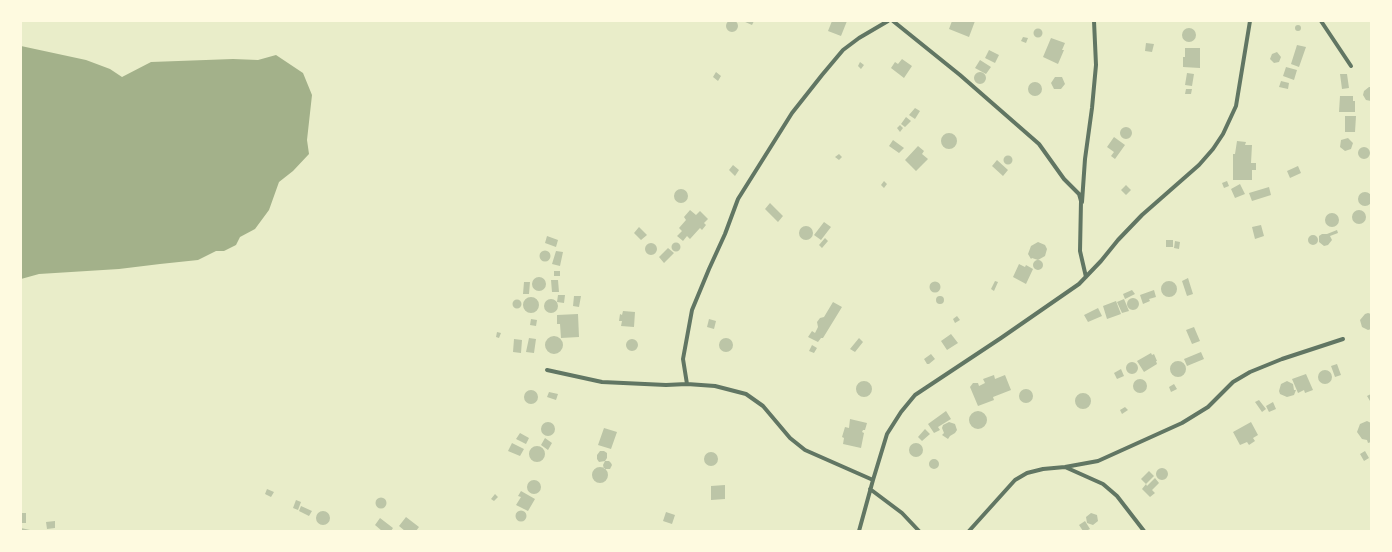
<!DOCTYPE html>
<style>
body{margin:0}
#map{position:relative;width:1392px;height:552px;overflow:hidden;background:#e9edc9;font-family:"Fira Sans",sans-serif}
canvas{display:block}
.frame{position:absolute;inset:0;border:22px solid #fefae0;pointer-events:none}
</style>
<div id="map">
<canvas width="1392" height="552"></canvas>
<div class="frame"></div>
</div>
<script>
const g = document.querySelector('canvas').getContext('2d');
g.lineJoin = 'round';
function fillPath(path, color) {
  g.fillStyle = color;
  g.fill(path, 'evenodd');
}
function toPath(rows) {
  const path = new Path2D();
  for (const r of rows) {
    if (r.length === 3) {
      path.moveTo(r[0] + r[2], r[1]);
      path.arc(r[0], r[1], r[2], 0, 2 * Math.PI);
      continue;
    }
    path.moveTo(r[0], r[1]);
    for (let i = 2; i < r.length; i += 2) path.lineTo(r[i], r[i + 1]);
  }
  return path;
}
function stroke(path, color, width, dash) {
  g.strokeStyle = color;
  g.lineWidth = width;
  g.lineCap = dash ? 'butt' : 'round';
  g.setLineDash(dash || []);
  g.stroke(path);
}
fillPath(toPath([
 [21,46,86,60,110,69,122,77,151,62,233,59,258,60,276,55,303,73,312,95,307,140,309,154,293,171,279,182,269,210,255,229,240,237,236,245,224,251,216,251,198,260,160,264,119,269,39,274,21,279]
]), '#a3b18a');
fillPath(toPath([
 [732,26,6],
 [743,21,754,21,752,25],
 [832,21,847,21,841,36,828,31],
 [952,21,975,21,969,37,949,29],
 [1298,28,3],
 [1189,35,7],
 [1038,33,4.5],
 [1023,37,1028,38,1026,43,1021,41],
 [1051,38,1065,43,1062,50,1064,50,1058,64,1043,57],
 [1146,43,1154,44,1152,52,1145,51],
 [1297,45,1306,47,1299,67,1291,64],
 [1185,48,1200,48,1200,68,1183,67,1183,57,1185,57],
 [989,50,999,55,995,63,985,58],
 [1277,52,1281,57,1279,62,1274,63,1270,59,1272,54],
 [902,59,912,66,904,78,891,68,895,62,898,64],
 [980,60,991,67,986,74,975,68],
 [860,62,864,65,861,69,858,66],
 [1286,67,1297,70,1294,80,1283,76],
 [716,72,721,76,718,81,713,77],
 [980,78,6],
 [1187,73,1194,74,1192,86,1185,85],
 [1340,74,1347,74,1349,88,1342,89],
 [1055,77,1062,77,1065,84,1061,89,1054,89,1051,83],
 [1281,81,1289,83,1288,89,1279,87],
 [1035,89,7],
 [1369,87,1371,87,1371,101,1366,100,1363,95,1364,91],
 [1186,89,1192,89,1191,94,1185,94],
 [1340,96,1353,96,1353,101,1355,101,1355,112,1339,112],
 [915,108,920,111,915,119,909,115],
 [1345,116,1356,116,1355,132,1345,132],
 [906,117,911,121,905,127,901,124],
 [900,125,903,128,900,132,897,128],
 [1126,133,6],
 [949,141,8],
 [1114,137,1125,145,1115,159,1111,156,1114,152,1107,147],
 [1348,138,1353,143,1351,149,1345,151,1340,147,1341,140],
 [893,140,904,148,899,153,889,146],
 [1237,141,1246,142,1245,145,1252,145,1251,163,1256,163,1256,170,1252,170,1252,180,1233,180,1233,154,1235,154],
 [918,146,924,151,922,154,928,159,916,171,905,160],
 [1364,153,6],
 [839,154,842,157,839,160,835,157],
 [1008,160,4.5],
 [997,160,1008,170,1003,176,992,166],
 [733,165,739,170,735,176,729,170],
 [1298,166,1301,173,1290,178,1287,171],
 [884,181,887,184,884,188,881,185],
 [1227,181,1229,186,1224,188,1222,183],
 [1240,184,1245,194,1235,198,1231,189],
 [1126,185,1131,190,1126,195,1121,190],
 [1269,187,1271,195,1252,201,1249,193],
 [681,196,7],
 [1365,199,7],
 [770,203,783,216,778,222,765,209],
 [1359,217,7],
 [690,210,696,215,700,211,708,219,704,223,706,225,702,230,700,228,690,239,687,236,683,241,677,236,682,231,679,228,686,220,684,217],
 [1332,220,7],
 [824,222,831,227,821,240,814,235],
 [1261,225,1264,236,1255,239,1252,227],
 [806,233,7],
 [639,227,647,235,641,240,634,233],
 [1337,230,1338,233,1330,236,1332,240,1328,245,1324,246,1319,242,1319,236,1322,234,1327,234],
 [1313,240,5],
 [547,236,558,240,556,247,545,243],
 [825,238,828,241,822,248,819,245],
 [1166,240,1173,240,1173,247,1166,247],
 [1175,241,1180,242,1179,249,1174,248],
 [1038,242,1045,245,1047,249,1045,256,1038,260,1032,258,1031,259,1028,254,1031,246],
 [676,247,4.5],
 [651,249,6],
 [668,248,674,253,664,263,659,257],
 [545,256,5.5],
 [556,251,563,252,560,266,552,264],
 [1038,265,5],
 [1019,264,1025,267,1026,265,1033,269,1026,284,1013,277],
 [554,271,560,271,560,276,554,276],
 [539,284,7],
 [1188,278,1193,294,1187,296,1182,281],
 [551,280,558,280,559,292,552,292],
 [1169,289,8],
 [995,281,998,282,994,291,991,289],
 [935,287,5.5],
 [524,282,530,282,529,294,523,294],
 [1132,290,1135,294,1125,299,1123,294],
 [1154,290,1156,297,1149,299,1150,301,1143,304,1140,295],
 [558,295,565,295,564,303,557,302],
 [574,296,581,296,579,307,573,306],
 [940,300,4],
 [531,305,8],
 [1133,304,6],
 [551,306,7],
 [1124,299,1129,311,1122,313,1117,302],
 [517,304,4.5],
 [1116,301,1121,314,1107,319,1103,306],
 [833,302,842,307,823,338,821,338,818,342,808,337,812,331,815,333,818,327,817,322,820,318,824,317],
 [1098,308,1102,316,1088,322,1084,315],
 [623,311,635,312,634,327,621,326,622,321,619,321,620,314,622,315],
 [1368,313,1371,314,1371,329,1368,330,1362,327,1360,320,1365,314],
 [578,314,579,337,561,338,560,324,557,324,557,315],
 [957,316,960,320,955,323,953,319],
 [531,319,537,320,536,326,530,325],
 [709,319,716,321,714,329,707,327],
 [1194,327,1200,341,1192,344,1186,330],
 [497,332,501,333,499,338,496,337],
 [951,334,958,343,947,350,941,341],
 [554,345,9],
 [529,338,536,339,534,353,526,352],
 [859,338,863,342,855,352,850,349],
 [726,345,7],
 [632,345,6],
 [514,339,522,340,521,353,513,352],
 [812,345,817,348,814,353,809,351],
 [1201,352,1204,359,1187,366,1184,359],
 [1151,353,1152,355,1154,354,1157,361,1156,361,1157,364,1144,372,1137,361],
 [931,354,935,359,929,364,927,364,924,359],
 [1178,369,8],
 [1132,368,6],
 [1337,364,1341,375,1335,377,1331,366],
 [1121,369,1124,376,1117,379,1114,373],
 [1325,377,7],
 [1306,374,1313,390,1305,393,1304,390,1298,393,1292,379],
 [994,375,995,379,1005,375,1011,390,993,397,994,400,978,406,970,387,973,383,978,383,979,386,985,383,983,379],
 [1140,386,7],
 [864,389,8],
 [1287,381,1293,384,1294,390,1296,390,1294,395,1287,397,1280,394,1279,391,1281,384],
 [1174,384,1177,389,1171,392,1169,387],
 [1026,396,7],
 [531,397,7],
 [549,392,558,394,556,400,547,397],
 [1083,401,8],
 [1371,394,1371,401,1370,401,1367,396],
 [1259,400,1266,409,1262,412,1255,402],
 [1273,402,1276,409,1269,412,1266,406],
 [1125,407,1128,410,1122,414,1120,410],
 [978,420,9],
 [946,411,951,419,938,427,940,430,934,433,928,424],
 [850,419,867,423,865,430,863,430,862,432,864,433,861,448,843,444,844,438,842,437,845,427,849,428],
 [1367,421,1371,423,1371,442,1368,443,1367,440,1362,439,1357,432,1360,424],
 [548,429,7],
 [949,422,955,424,957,430,955,433,950,436,948,439,942,435,944,433,942,428,943,425],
 [1251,422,1258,435,1253,438,1255,441,1249,445,1247,442,1240,445,1233,432],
 [604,428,617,432,611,449,598,445],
 [925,429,930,434,922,441,918,437],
 [520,433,529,438,526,444,516,439],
 [545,438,552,443,548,450,541,445],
 [512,443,524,449,520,456,508,451],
 [916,450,7],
 [537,454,8],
 [600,451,604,451,607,453,607,458,605,461,609,461,611,463,612,465,610,469,604,469,603,465,605,461,599,462,597,459,597,455],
 [1365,451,1369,458,1364,461,1360,454],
 [711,459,7],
 [934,464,5],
 [600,475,8],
 [1162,474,6],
 [1149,471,1154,476,1146,484,1141,479],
 [1155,478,1159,483,1152,490,1155,493,1150,497,1142,489,1146,484,1147,486],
 [534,487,7],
 [725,485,725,499,711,500,711,486],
 [267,489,274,492,271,497,265,494],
 [521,491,535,499,528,511,516,505,521,497,518,496],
 [495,494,498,497,494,501,491,499],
 [381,503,5.5],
 [296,500,301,502,298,510,293,508],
 [301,506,312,511,309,516,299,511],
 [521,516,5.5],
 [323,518,7],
 [666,512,675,515,672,524,663,521],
 [21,513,26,513,26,523,21,523],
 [1091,513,1097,515,1098,521,1093,525,1087,523,1086,517],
 [406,517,419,527,416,531,405,531,399,526],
 [380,518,393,528,391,531,382,531,375,525],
 [55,521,55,528,47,529,46,522],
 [1085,521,1090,529,1086,531,1083,531,1079,525],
 [21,528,30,530,30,531,21,531]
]), '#bcc5a7');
stroke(toPath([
 [893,21,960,75,1039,144,1064,179,1079,194,1081,201,1080,251,1086,277],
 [1321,21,1351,66],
 [1082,202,1085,159,1092,108,1096,65,1094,21],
 [547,370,602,382,666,385,687,384,715,386,746,394,763,406,790,438,805,450,873,480],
 [687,384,683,359,692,310,709,269,725,234,738,199,792,113,822,75,843,50,859,38,888,21],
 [1065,467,1103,484,1117,496,1144,531],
 [870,489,902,513,919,531],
 [859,531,873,480,887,434,901,412,915,395,1001,338,1079,284,1101,261,1118,240,1142,215,1199,165,1213,149,1223,134,1236,106,1250,21],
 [969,531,1015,480,1027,473,1043,469,1065,467,1098,461,1182,423,1208,407,1233,382,1250,372,1282,359,1343,339]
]), '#617663', 4);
</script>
